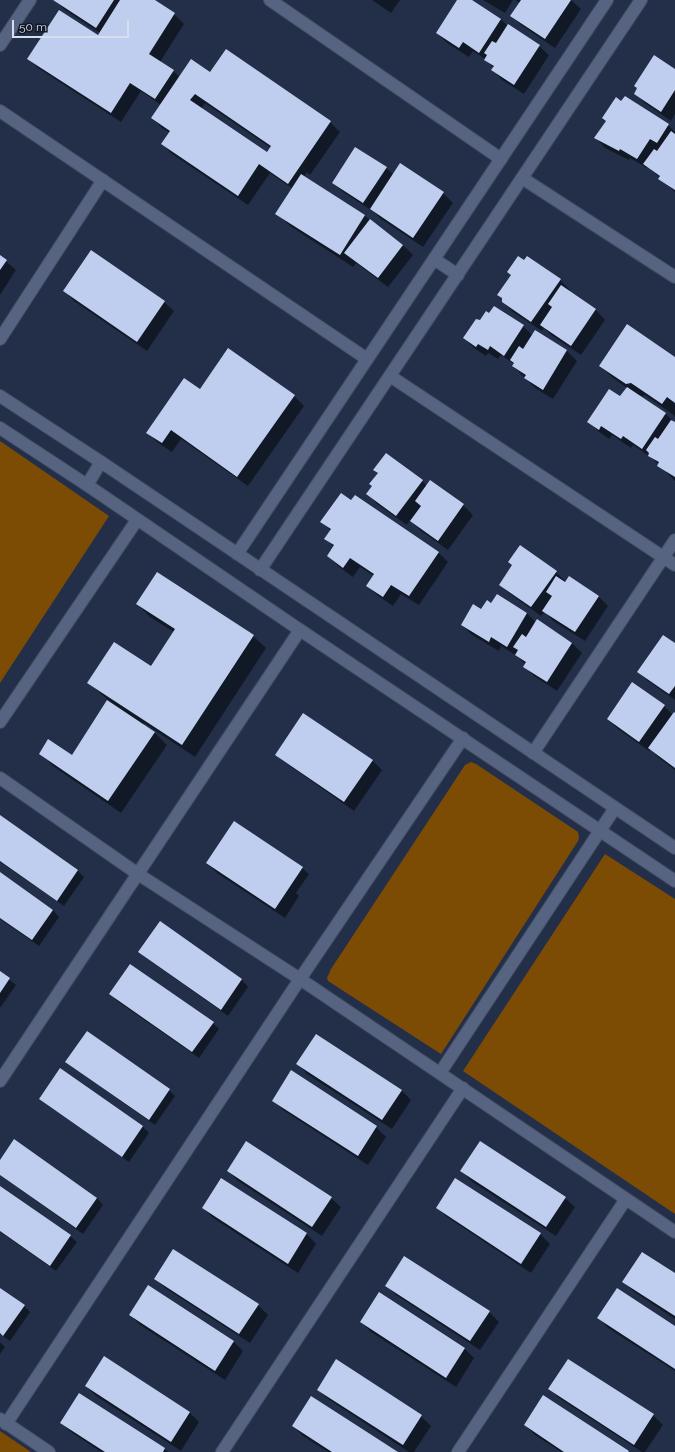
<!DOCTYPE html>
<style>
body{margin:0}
#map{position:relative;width:675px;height:1452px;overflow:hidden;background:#232f48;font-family:Raleway,sans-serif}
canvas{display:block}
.scale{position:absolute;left:12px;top:20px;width:117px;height:18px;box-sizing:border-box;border:2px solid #d7dfef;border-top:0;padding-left:5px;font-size:12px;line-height:14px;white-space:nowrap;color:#d7dfef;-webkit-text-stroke:3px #121723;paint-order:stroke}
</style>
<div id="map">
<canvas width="675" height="1452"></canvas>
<div class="scale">50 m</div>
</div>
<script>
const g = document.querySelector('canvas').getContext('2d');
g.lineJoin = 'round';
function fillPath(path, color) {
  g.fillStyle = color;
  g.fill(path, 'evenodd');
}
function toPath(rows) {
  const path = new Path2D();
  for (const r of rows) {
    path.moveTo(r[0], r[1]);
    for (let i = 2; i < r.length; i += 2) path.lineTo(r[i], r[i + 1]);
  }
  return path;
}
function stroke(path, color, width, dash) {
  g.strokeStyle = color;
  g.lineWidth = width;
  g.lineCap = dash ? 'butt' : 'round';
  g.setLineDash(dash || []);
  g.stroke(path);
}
fillPath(toPath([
 [0,441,109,516,0,683],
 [471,762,476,764,578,832,579,838,578,841,441,1054,328,981,327,978,331,969,465,765],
 [605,854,675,899,675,1214,463,1071],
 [0,1431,31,1452,0,1452]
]), '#7c4c05');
fillPath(toPath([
 [55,0,153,0,174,14,184,24,160,62,173,71,180,77,211,73,330,122,340,132,310,175,307,172,304,177,365,216,403,245,413,255,388,287,356,263,353,267,290,226,277,213,293,189,270,173,248,205,172,154,162,144,170,133,162,128,152,118,161,105,141,91,121,122,38,68,29,59,98,36,100,33,65,10],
 [205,103,271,148,267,153,201,109],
 [372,0,400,0,391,13],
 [458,0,470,0,500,19,508,26,539,46,549,55,524,94,502,80,493,70,494,68,485,59,473,51,469,57,447,43,437,33],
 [483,0,513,0,505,13],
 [515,0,571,0,581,9,555,48,521,25,512,16,520,3],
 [675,70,675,114,671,121,645,103,635,94],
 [606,121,668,125,675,132,675,192,648,167,647,168,630,158,629,160,605,148,596,138],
 [386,168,394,175,443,193,453,203,423,247,381,219,374,212,343,192,333,183],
 [0,256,16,270,0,295],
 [512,275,560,280,570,290,569,292,596,310,605,320,581,355,551,335,544,328,542,331,513,312,503,302,503,300,499,295],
 [65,291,164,302,174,311,147,351,74,301],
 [523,326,532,335,535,331,567,351,577,361,553,399,535,388,513,366,514,364,501,355,498,359,488,353,486,356,474,348,464,338],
 [675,358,675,416,645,395,640,397,666,414,675,423,675,481,652,458,633,445,631,448,612,435,609,439,598,431,588,421,621,398,627,388,613,378,600,366],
 [200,390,294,396,304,406,248,486,181,439,172,452,157,442,148,433],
 [375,470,422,481,427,486,463,505,473,515,448,550,421,531,410,520,407,525,377,504,368,494,373,487,378,474],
 [322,522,438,552,448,562,419,605,401,594,393,606,377,595,367,586,374,576,360,567,353,577,338,566,328,556,334,547,326,539,331,531],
 [513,566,556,572,566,582,598,596,608,606,585,641,553,621,545,612,541,616,510,594,500,584],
 [497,596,527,613,536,623,537,621,572,643,582,653,557,691,534,676,525,667,526,665,517,656,501,646,499,651,472,635,462,625,492,605],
 [137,604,253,636,266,648,195,757,144,723,143,725,155,733,167,745,121,813,53,766,40,753,72,757,108,700,102,695,89,683,151,668,174,632,150,617],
 [675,645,675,700,648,681,638,672],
 [664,706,673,715,675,714,675,770,659,758,650,749,649,751,618,729,608,719],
 [276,755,372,760,382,770,354,811,283,761],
 [0,817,78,871,84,877,64,906,0,862],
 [207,863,302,868,309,874,296,893,299,896,285,918,217,873],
 [0,874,53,910,59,917,39,946,0,919],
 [160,923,242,980,248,987,228,1016,146,958,140,952],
 [0,973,16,985,0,1008],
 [111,994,213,1023,219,1029,199,1058,117,1001],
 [67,1062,169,1090,175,1096,155,1125,73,1068],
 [298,1064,401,1090,411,1100,392,1129,307,1074],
 [60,1069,143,1127,149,1133,129,1162,47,1105,40,1098],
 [273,1100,376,1127,386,1137,368,1165,283,1110],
 [0,1162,97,1198,103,1205,83,1234,1,1176],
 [228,1171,331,1198,341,1207,322,1236,238,1181],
 [462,1171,565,1198,575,1207,556,1236,471,1181],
 [222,1179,307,1234,316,1244,298,1273,213,1218,203,1208],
 [0,1187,70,1236,77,1242,56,1271,0,1232],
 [437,1208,540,1234,550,1244,531,1273,447,1217],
 [174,1250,258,1305,268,1315,250,1343,165,1288,155,1279],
 [404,1257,489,1312,499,1322,480,1350,396,1295,386,1285],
 [675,1274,675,1319,633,1291,623,1281],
 [0,1289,24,1306,30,1312,10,1341,0,1334],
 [130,1315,234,1342,243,1351,225,1380,140,1325],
 [599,1318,675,1327,675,1371,608,1328],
 [361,1322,465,1349,474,1358,456,1387,371,1332],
 [0,1342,5,1347,0,1354],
 [336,1361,421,1416,431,1426,414,1452,409,1452,328,1399,318,1390],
 [86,1386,190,1413,199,1422,181,1451,96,1396],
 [550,1389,653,1415,663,1425,645,1452,642,1452,559,1398],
 [80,1394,165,1449,168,1452,101,1452,71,1432,61,1423],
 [544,1397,629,1452,561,1452,535,1435,525,1425],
 [293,1426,396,1452,328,1452,303,1436]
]), '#0007');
fillPath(toPath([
 [53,0,114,0,96,28],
 [120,0,155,0,175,13,149,54,174,70,155,99,130,83,111,113,27,59,59,10,98,35],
 [457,0,472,0,501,19,479,53,463,42,459,48,436,33],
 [521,0,571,0,545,39,510,16],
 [508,24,540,45,514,85,491,70,494,66,484,60,487,55,484,53,492,41,496,43],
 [226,49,331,121,288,184,259,164,238,196,161,144,170,131,151,118,191,59,210,72],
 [195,94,271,146,267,152,190,100],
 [654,55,675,69,675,90,661,112,634,94,637,88,634,86],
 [625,96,669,124,657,143,650,139,637,159,620,149,619,151,594,138,606,121,602,118,616,97,621,101],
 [671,131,675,134,675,190,658,179,660,176,643,164,654,149,657,151],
 [355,147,387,167,363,203,332,183],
 [400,163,444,192,413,238,370,209],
 [301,174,365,215,340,255,275,214],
 [370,219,403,245,378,278,344,253],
 [91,250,165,301,137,342,63,291],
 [0,255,7,260,0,270],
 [518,256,524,260,527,256,561,279,531,322,502,302,502,298,497,295,511,275,507,272],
 [561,285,596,309,571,346,540,325,552,307,548,304],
 [494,306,524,325,504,356,490,346,488,350,478,344,476,347,463,338,476,319,480,320,486,311,489,313],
 [627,324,675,357,675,403,667,397,662,404,631,383,626,384,599,366],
 [535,330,567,350,543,390,524,378,526,375,512,366,514,363,510,360,519,346,523,349],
 [228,348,295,395,237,477,171,430,162,443,146,433,184,378,200,389],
 [627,387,666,413,642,449,623,436,621,439,601,426,599,430,587,422,609,389,620,396],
 [671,420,675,422,675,477,657,466,659,462,648,456,649,453,646,450,655,437,658,439],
 [386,453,423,480,396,516,366,494,372,486,369,484,378,473,373,470],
 [430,480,464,504,438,541,410,521,421,506,415,501],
 [341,493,351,500,355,495,439,552,409,596,391,585,383,597,366,586,374,574,350,558,343,568,327,556,334,545,324,539,331,529,320,522],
 [520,545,557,571,531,607,499,585,512,565,508,562],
 [157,572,254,635,182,745,87,683,114,642,151,666,175,629,136,604],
 [556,576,565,582,569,576,599,596,575,632,542,611,552,596,546,592],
 [497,594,527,613,507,647,491,637,489,642,461,625,473,604,481,609,487,600,491,603],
 [537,619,572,643,547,682,523,667,526,662,515,655,518,650,513,647,522,634,526,637],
 [663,635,675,643,675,686,669,694,637,672],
 [632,682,665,705,639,742,607,719],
 [107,700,155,732,108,801,39,754,48,739,72,755],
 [674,712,675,713,675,768,648,748],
 [303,713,373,760,344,802,275,755],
 [0,815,78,870,57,901,0,861],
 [234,821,303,867,275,909,206,863],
 [0,872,53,910,32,940,0,918],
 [160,921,242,979,221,1010,138,952],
 [130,964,214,1022,192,1052,109,994],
 [0,971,10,978,0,993],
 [87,1031,170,1089,149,1120,65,1062],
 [316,1034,402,1090,382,1120,296,1064],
 [60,1068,143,1126,122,1157,39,1099],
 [291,1070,377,1126,358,1156,272,1101],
 [14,1139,97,1198,76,1228,0,1175,0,1160],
 [246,1141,332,1197,312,1227,227,1171],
 [480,1141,566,1197,546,1227,460,1171],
 [221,1178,307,1233,288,1264,202,1208],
 [455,1178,541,1233,521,1264,436,1208],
 [0,1186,71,1235,50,1266,0,1231],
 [173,1249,259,1304,239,1334,154,1279],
 [642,1252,675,1273,675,1316,622,1282],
 [404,1256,490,1311,470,1341,385,1286],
 [148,1285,234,1341,215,1371,129,1315],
 [0,1288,25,1305,3,1336,0,1333],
 [617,1288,675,1326,675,1369,597,1318],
 [379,1292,465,1348,446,1378,360,1322],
 [104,1356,190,1412,171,1442,85,1386],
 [336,1359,422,1415,403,1445,317,1390],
 [568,1359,654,1414,634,1445,548,1389],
 [79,1393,165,1448,163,1452,105,1452,60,1423],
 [543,1395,629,1451,628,1452,564,1452,524,1425],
 [311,1396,353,1423,398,1452,332,1452,292,1426]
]), '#bfceef');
const minor = toPath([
 [270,0,501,159],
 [0,45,30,0],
 [0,111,367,359],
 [522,178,675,277],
 [0,339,103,180],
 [390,376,675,565],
 [0,722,137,520],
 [533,753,675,540],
 [0,778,138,874,300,979,675,1232],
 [440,1073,615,808],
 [0,1081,300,630],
 [0,1419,49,1452],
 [6,1424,300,979,463,738],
 [222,1452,463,1088],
 [458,1452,626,1199]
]);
const tertiary = toPath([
 [434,259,458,275],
 [0,396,101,462,675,848],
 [0,428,87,485,300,630,675,881],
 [87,485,101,462],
 [237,554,607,0],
 [260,570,641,0]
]);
stroke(minor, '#414a60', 14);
stroke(tertiary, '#414a60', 14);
stroke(minor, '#576481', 12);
stroke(tertiary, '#576481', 12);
</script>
